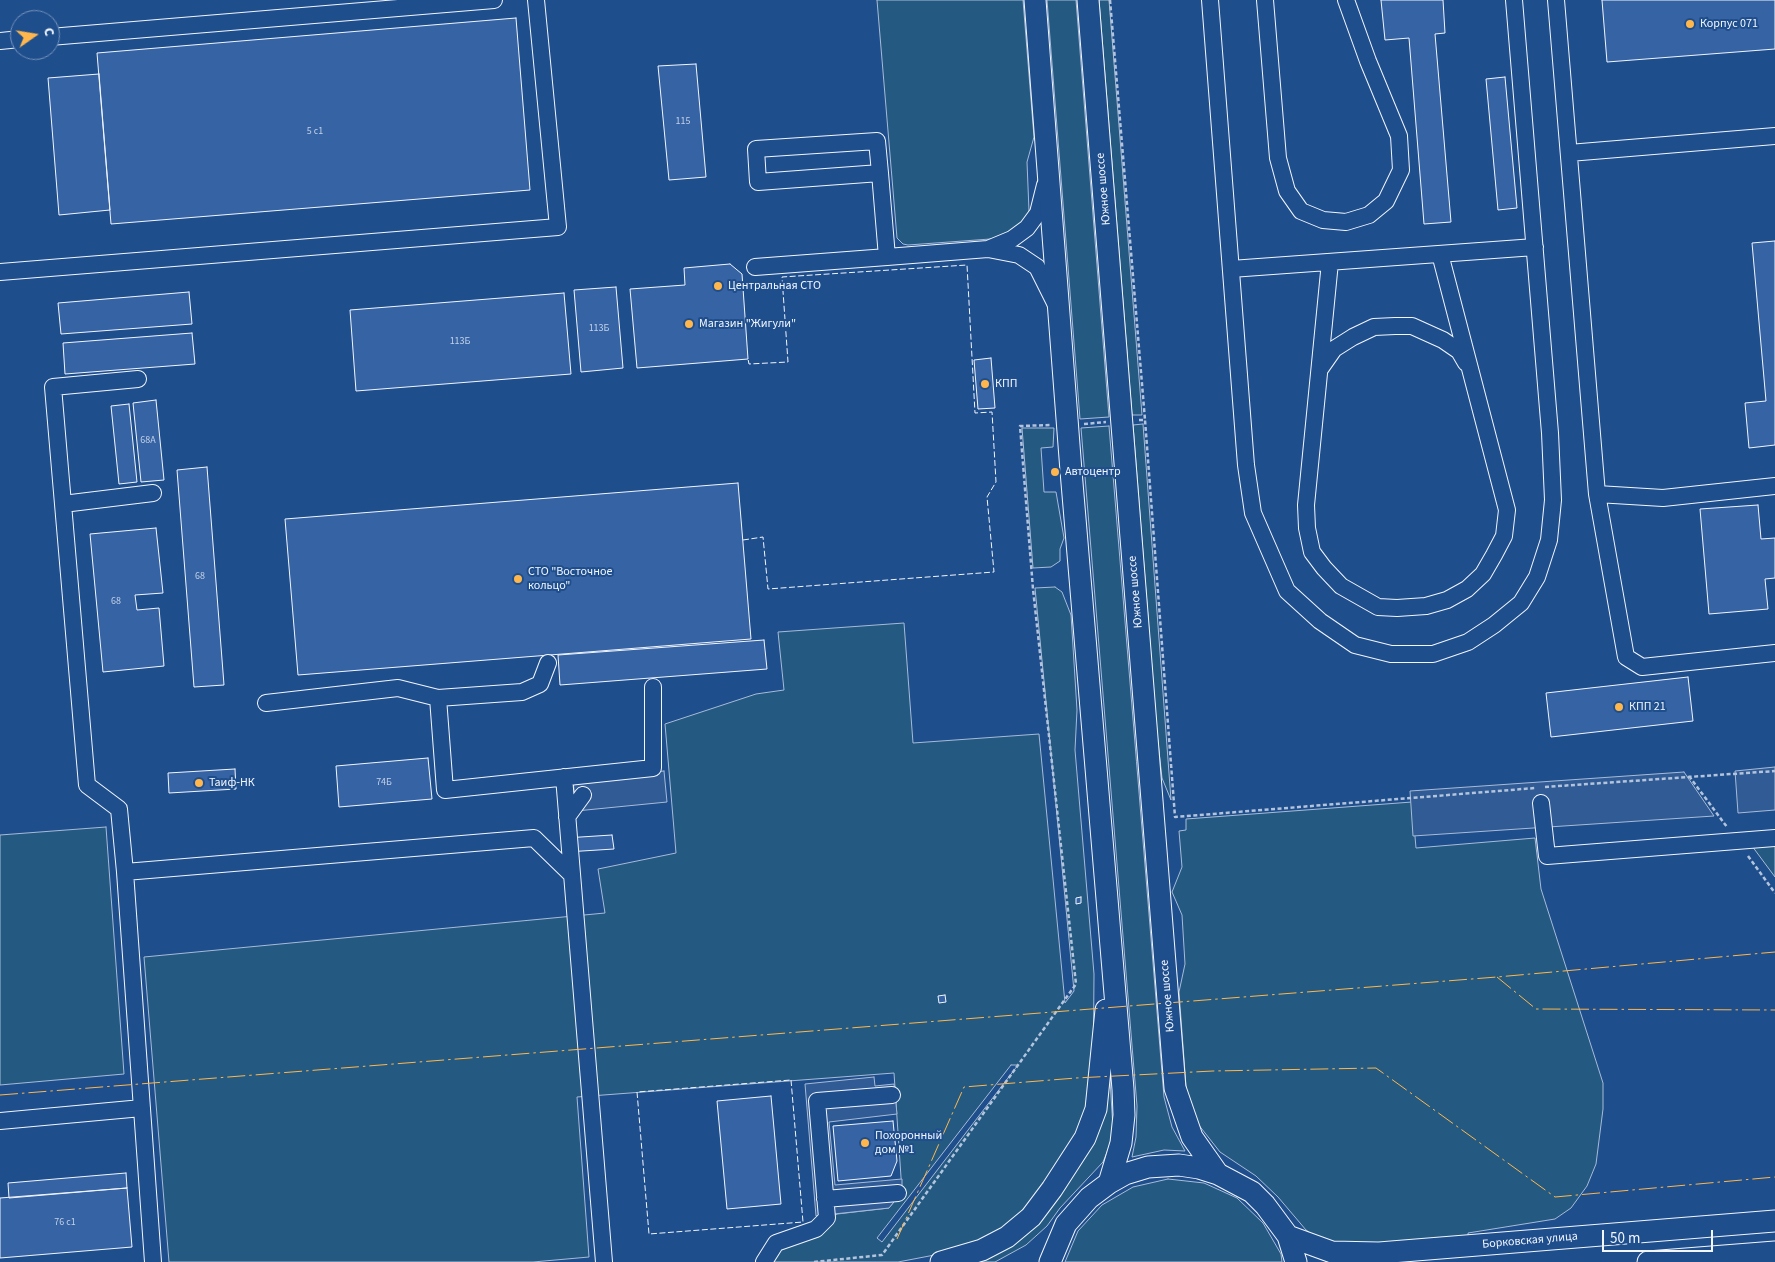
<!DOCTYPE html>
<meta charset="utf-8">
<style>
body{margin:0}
#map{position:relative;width:1775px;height:1262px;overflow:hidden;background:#1f4e8c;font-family:"Source Sans 3",sans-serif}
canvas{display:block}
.north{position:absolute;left:10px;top:10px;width:50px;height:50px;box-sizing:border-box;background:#1f4e8c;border:1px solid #7391ba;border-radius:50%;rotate:77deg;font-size:14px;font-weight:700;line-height:20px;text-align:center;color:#f2f6ff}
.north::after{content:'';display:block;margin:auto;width:18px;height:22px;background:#ffb74d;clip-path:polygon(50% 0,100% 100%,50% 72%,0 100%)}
.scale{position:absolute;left:1602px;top:1230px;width:111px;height:22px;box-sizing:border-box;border:2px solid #f2f6ff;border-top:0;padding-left:6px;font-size:15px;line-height:18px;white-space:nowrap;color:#f2f6ff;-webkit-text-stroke:4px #1f4e8c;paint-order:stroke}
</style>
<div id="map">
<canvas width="1775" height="1262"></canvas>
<div class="north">С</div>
<div class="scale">50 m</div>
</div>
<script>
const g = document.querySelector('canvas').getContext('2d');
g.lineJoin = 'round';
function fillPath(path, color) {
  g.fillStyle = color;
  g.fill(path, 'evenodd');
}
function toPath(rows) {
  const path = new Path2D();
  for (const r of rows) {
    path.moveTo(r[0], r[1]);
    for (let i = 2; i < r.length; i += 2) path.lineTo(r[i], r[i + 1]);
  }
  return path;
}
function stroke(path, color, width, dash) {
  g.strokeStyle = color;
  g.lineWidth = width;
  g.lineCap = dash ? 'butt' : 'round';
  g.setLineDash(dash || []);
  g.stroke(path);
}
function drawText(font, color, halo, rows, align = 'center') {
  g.font = font + ' "Source Sans 3",sans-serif';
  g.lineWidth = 4;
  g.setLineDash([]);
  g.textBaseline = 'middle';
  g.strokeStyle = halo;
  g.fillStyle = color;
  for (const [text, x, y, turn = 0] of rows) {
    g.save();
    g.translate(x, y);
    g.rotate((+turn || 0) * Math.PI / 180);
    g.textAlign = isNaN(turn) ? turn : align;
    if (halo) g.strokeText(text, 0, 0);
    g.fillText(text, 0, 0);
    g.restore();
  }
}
const green = toPath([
 [877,0,1023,0,1034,137,1027,162,1029,211,1026,221,1004,238,908,245,903,244,897,238,877,0],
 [1047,0,1076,0,1109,417,1080,419,1047,0],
 [1099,0,1109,0,1142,415,1132,415,1099,0],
 [1143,424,1171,800,1162,778,1157,733,1133,425,1143,424],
 [1109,426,1164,1097,1172,1127,1185,1151,1164,1150,1132,1157,1136,1137,1137,1106,1081,428,1109,426],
 [1022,428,1054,428,1053,447,1041,448,1044,492,1056,492,1064,538,1060,549,1060,561,1051,567,1033,568,1022,428],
 [1055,587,1062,592,1071,615,1077,710,1075,750,1094,974,1093,1095,1080,1136,1032,1200,1015,1218,995,1235,966,1249,898,1262,771,1262,781,1248,837,1214,889,1208,902,1192,894,1073,577,1097,589,1257,533,1262,169,1262,144,957,605,913,598,869,676,853,665,724,756,694,784,690,778,632,904,623,913,743,1039,734,1065,1003,1074,991,1035,588,1055,587],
 [1011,1065,1018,1065,882,1242,877,1238,1011,1065],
 [1412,802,1416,848,1535,838,1541,889,1603,1083,1603,1109,1596,1164,1587,1186,1571,1208,1555,1219,1468,1233,1469,1243,1346,1246,1316,1237,1306,1230,1278,1197,1256,1176,1220,1152,1194,1119,1187,1100,1179,992,1185,964,1182,915,1172,892,1182,867,1179,831,1186,830,1186,819,1412,802],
 [106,827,124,1074,0,1085,0,835,106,827],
 [1775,844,1775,877,1752,846,1775,844],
 [1110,1080,1113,1128,1110,1145,1103,1162,1060,1208,1047,1226,1026,1245,995,1262,977,1262,984,1260,1105,1112,1110,1080],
 [1168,1179,1204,1183,1237,1198,1263,1223,1281,1254,1282,1262,1065,1262,1078,1231,1102,1205,1133,1187,1168,1179]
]);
fillPath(green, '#245a82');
stroke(green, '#a8bbd7', 1);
const parking = toPath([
 [1775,767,1775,810,1738,813,1735,771,1775,767],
 [664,771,667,802,576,811,573,780,664,771],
 [1684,772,1714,816,1413,836,1410,791,1684,772],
 [874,1077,875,1086,894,1084,897,1114,829,1122,835,1185,902,1179,902,1192,889,1208,816,1216,805,1084,874,1077]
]);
fillPath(parking, '#305b95');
stroke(parking, '#a8bbd7', 1);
const building = toPath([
 [1381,0,1443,0,1445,33,1435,34,1451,222,1424,224,1409,38,1385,40,1381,0],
 [1602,0,1775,0,1775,49,1607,62,1602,0],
 [516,18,530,190,111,224,97,53,516,18],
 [696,64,706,177,669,180,658,66,696,64],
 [99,74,110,210,59,215,48,78,99,74],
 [1505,77,1517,208,1498,210,1486,79,1505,77],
 [1775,241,1775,445,1749,448,1745,403,1766,401,1752,243,1775,241],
 [730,264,742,274,748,359,637,368,630,289,685,285,684,268,730,264],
 [616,287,623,368,581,372,574,290,616,287],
 [189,292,192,324,61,334,58,303,189,292],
 [564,293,571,374,356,391,350,310,564,293],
 [192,333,195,364,65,374,63,343,192,333],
 [991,358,995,408,978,409,974,360,991,358],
 [156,400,164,480,141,482,133,403,156,400],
 [129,404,137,482,119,484,111,406,129,404],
 [207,467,224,685,194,687,177,470,207,467],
 [738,483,751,639,298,675,285,519,738,483],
 [1758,505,1761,539,1775,538,1775,578,1765,579,1768,609,1709,614,1700,509,1758,505],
 [156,528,163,593,135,595,137,610,159,608,164,666,103,672,90,534,156,528],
 [764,640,767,669,560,685,558,655,764,640],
 [1688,677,1693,721,1551,737,1546,693,1688,677],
 [428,758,432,799,339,807,336,766,428,758],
 [235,769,236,789,169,793,168,773,235,769],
 [612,835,614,849,566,852,565,838,612,835],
 [1081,897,1081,903,1076,904,1076,898,1081,897],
 [945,995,946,1002,939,1003,938,996,945,995],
 [771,1096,781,1204,727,1209,717,1101,771,1096],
 [893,1121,897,1161,891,1176,838,1181,833,1126,893,1121],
 [126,1173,127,1188,9,1198,8,1183,126,1173],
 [127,1188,132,1247,0,1258,0,1198,127,1188]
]);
fillPath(building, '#3563a3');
stroke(building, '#f2f6ff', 1);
const minor = toPath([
 [1210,0,1246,465,1253,513,1287,591,1320,621,1355,645,1391,654,1433,654,1468,642,1494,625,1521,603,1537,577,1549,540,1553,500,1550,433,1514,0],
 [1265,0,1278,158,1287,191,1301,211,1323,220,1346,222,1369,215,1386,201,1401,170,1399,136,1368,61,1346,0],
 [1556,0,1597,494,1626,657,1642,667,1775,653],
 [50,37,494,0],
 [0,41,20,39],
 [1569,153,1775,136],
 [880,173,758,182,756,149,877,141,880,173,887,257,988,249,1019,255,1037,267,1055,303],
 [988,249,1012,239,1027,228,1038,213,1045,185],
 [1330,262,1306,505,1307,528,1312,552,1324,568,1341,586,1378,607,1397,608,1426,606,1447,600,1467,589,1483,574,1494,555,1504,536,1507,510,1440,254],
 [755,267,887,257],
 [1231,269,1535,247],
 [0,272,558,227,536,0],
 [1320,369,1334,349,1353,337,1374,327,1395,326,1412,326,1443,340,1459,351,1466,363],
 [138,379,53,387,87,785,119,809,125,872,534,838,572,875],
 [1597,494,1663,498,1775,486],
 [63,504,153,493],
 [548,663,540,684,522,692,438,698,445,790,653,768,653,687],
 [266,703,398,688,438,698],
 [564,777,604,1262],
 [1541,803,1547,856,1775,838],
 [567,817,583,795],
 [125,872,153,1262],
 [0,1121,142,1108],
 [825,1199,898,1193],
 [764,1262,776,1243,816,1229,827,1218,817,1101,892,1095]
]);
const major = toPath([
 [1035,0,1071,471,1123,1089,1124,1115,1121,1143,1109,1183],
 [1088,0,1175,1088,1192,1137,1218,1174],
 [1288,1236,1332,1252,1379,1253,1775,1221],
 [941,1262,982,1250,1007,1237,1031,1217,1052,1189,1085,1138,1096,1109,1106,1010],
 [1050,1262,1066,1224,1089,1198,1109,1183,1125,1174,1148,1167,1179,1165,1199,1168,1218,1174,1252,1192,1265,1205,1288,1236,1296,1262],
 [1648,1262,1775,1252]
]);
stroke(minor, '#f2f6ff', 18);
stroke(major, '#f2f6ff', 23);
stroke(toPath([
 [1110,0,1145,420],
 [1139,420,1145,420,1175,817,1535,788],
 [1084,424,1106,422],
 [1689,776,1727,827],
 [1545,787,1775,771],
 [1748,856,1775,893],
 [814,1262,882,1255,1076,984,1033,589,1020,426,1051,425]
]), '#b3c4dc', 2.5, [4, 2.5]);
stroke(minor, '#1f4e8c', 16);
stroke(major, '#1f4e8c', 21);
stroke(toPath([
 [743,540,763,537,768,589,994,572,987,497,996,482,992,412,975,413,967,265,782,277,788,362,749,364,748,359],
 [791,1080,803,1222,649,1234,637,1092,791,1080]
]), '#f2f6ff', 1, [6, 2.5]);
stroke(toPath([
 [1497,977,1536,1009,1775,1010],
 [0,1095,1497,977,1775,952],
 [897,1239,964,1087,1076,1078,1213,1071,1376,1068,1555,1197,1775,1177]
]), '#ffb74d', 1, [18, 4, 2.5, 4]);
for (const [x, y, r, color] of [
 [1690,24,5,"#ffb74d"],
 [718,286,5,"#ffb74d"],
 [689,324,5,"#ffb74d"],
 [985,384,5,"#ffb74d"],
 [1055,472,5,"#ffb74d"],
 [518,579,5,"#ffb74d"],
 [1619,707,5,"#ffb74d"],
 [199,783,5,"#ffb74d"],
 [865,1143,5,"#ffb74d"]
]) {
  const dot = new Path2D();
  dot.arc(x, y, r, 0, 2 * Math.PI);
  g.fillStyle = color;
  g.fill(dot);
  stroke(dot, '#1f4e8c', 2);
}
drawText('10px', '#c3d1e8', null, [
 ["115",683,122],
 ["5 с1",315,132],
 ["113Б",599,329],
 ["113Б",460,342],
 ["68А",148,441],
 ["68",200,577],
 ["68",116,602],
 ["74Б",384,783],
 ["76 с1",65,1223]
]);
drawText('12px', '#f2f6ff', '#1f4e8c', [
 ["Корпус 071",1700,24],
 ["Центральная СТО",728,286],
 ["Магазин \"Жигули\"",699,324],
 ["КПП",995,384],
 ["Автоцентр",1065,472],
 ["СТО \"Восточное",528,572],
 ["кольцо\"",528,586],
 ["КПП 21",1629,707],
 ["Таиф-НК",209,783],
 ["Похоронный",875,1136],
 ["дом №1",875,1150]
], 'left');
drawText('12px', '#f2f6ff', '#1f4e8c', [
 ["Южное шоссе",1104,189,-95],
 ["Южное шоссе",1136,592,-95],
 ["Южное шоссе",1168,996,-95],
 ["Борковская улица",1530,1241,-5]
]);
</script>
